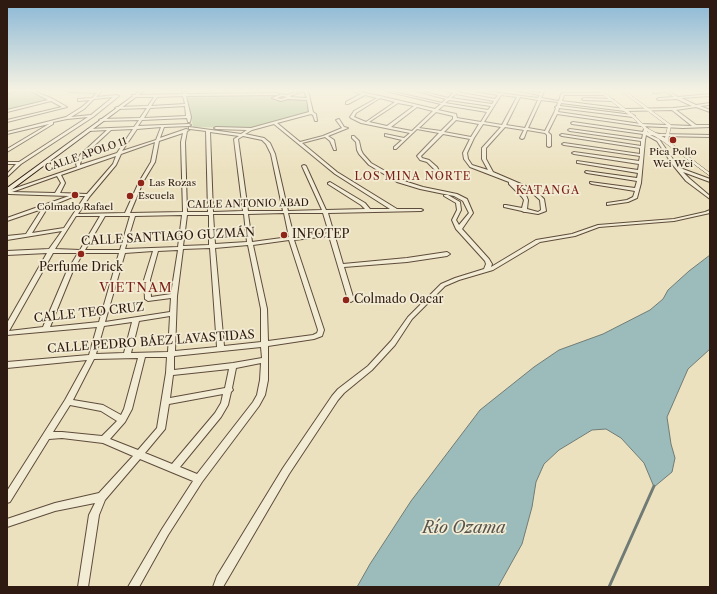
<!DOCTYPE html>
<html>
<head>
<meta charset="utf-8">
<style>
  body { margin:0 }
  #map { position:relative; width:717px; height:594px; overflow:hidden; background:#ece1be; font-family:"Libre Caslon Text",serif }
  canvas { display:block }
  .frame { position:absolute; inset:0; border:8px solid #2f1a11; pointer-events:none }
</style>
</head>
<body>
<div id="map">
<canvas width="717" height="594"></canvas>
<div class="frame"></div>
</div>
<script>
const g = document.querySelector('canvas').getContext('2d');
g.lineJoin = 'round';
function paint(path, color) {
  g.fillStyle = color;
  g.fill(path, 'evenodd');
}
function poly(rows) {
  const path = new Path2D();
  for (const r of rows) {
    path.moveTo(r[0], r[1]);
    for (let i = 2; i < r.length; i += 2) path.lineTo(r[i], r[i + 1]);
  }
  return path;
}
function trace(path, color, width, dash) {
  g.strokeStyle = color;
  g.lineWidth = width;
  g.lineCap = dash ? 'butt' : 'round';
  g.setLineDash(dash || []);
  g.stroke(path);
}
function label(font, color, halo, rows, align = 'center') {
  g.font = font + ' "Libre Caslon Text",serif';
  g.lineWidth = 3.5;
  g.setLineDash([]);
  g.textBaseline = 'middle';
  g.strokeStyle = halo;
  g.fillStyle = color;
  for (const [text, x, y, turn = 0] of rows) {
    g.save();
    g.translate(x, y);
    g.rotate((+turn || 0) * Math.PI / 180);
    g.textAlign = isNaN(turn) ? turn : align;
    if (halo) g.strokeText(text, 0, 0);
    g.fillText(text, 0, 0);
    g.restore();
  }
}
paint(poly([
  [13,91,29,91,50,101,7,111,7,92],
  [269,94,276,95,272,98,275,100,305,100,309,113,250,128,193,127,187,96]
]), '#b2c496');
const water = poly([
  [710,255,710,349,688,369,667,417,671,444,675,458,672,472,654,487,644,463,621,438,606,429,592,430,559,450,544,464,536,482,532,507,522,544,498,587,357,587,370,564,411,501,480,410,534,367,559,350,603,334,650,310,663,299,668,290,689,271,710,255]
]);
paint(water, '#9bbcba');
trace(water, '#707b76', 1);
trace(poly([
  [609,587,654,486]
]), '#707b76', 3);
const minor = poly([
  [7,91,15,91,7,93,7,91],
  [31,91,34,91,53,99,67,107,7,122,7,120,62,107,51,101,7,112,7,110,48,100,31,91],
  [68,91,102,91,96,97,117,95,119,96,93,117,21,164,7,177,7,174,16,164,7,164,7,162,19,162,88,117,67,119,53,122,53,124,7,152,7,149,49,124,7,134,7,132,66,117,82,107,90,100,79,101,78,101,78,99,92,98,97,93,69,92,68,91],
  [113,97,91,115,71,117,84,109,94,99,113,97],
  [183,91,185,91,186,94,277,93,279,94,277,95,186,96,191,117,190,122,188,122,187,118,142,120,138,126,189,124,191,125,189,126,164,127,160,138,186,129,189,130,187,131,185,142,187,212,208,212,206,131,190,129,189,129,189,127,241,134,247,130,216,129,214,128,216,127,251,128,309,112,307,100,288,99,281,101,272,98,282,94,287,95,300,91,308,91,313,112,316,114,317,121,315,121,313,115,311,114,277,123,300,142,323,136,342,128,336,120,339,119,344,127,348,128,328,136,334,140,336,150,334,150,330,141,325,137,302,143,337,172,397,209,421,209,423,210,421,211,328,213,343,264,407,258,447,252,450,254,447,256,407,262,344,267,354,300,351,302,348,300,329,236,294,240,324,330,322,336,314,339,268,346,268,380,265,395,259,406,202,482,168,535,139,587,128,587,162,529,193,481,140,459,105,500,99,515,88,587,78,587,89,515,95,503,55,511,7,527,7,519,55,503,99,493,133,456,103,443,62,438,49,439,10,502,7,503,7,491,65,400,87,360,7,368,7,362,89,355,97,327,7,335,7,323,47,253,7,255,7,251,49,249,62,231,7,240,7,236,26,234,42,209,7,221,7,218,69,196,9,194,7,193,7,191,77,167,76,164,80,155,107,130,89,131,87,130,88,129,134,127,139,120,101,121,99,120,101,119,140,118,147,108,117,109,115,108,117,107,148,106,154,97,133,97,132,95,183,94,183,91],
  [304,91,307,98,291,97,290,96,304,91],
  [183,96,185,104,151,106,157,97,183,96],
  [282,96,287,97,281,99,277,98,282,96],
  [185,106,186,116,144,118,150,108,185,106],
  [274,124,335,174,390,209,370,209,365,203,330,182,328,183,328,184,361,205,365,209,326,210,306,166,304,165,302,166,322,210,288,211,275,154,270,143,264,138,245,134,252,130,274,124],
  [161,127,156,140,122,151,137,129,161,127],
  [133,129,117,153,80,165,80,164,83,156,111,130,133,129],
  [210,132,239,136,234,139,243,211,213,212,210,132],
  [183,133,181,142,183,212,130,213,143,182,155,162,159,141,183,133],
  [243,136,262,140,266,144,271,154,283,211,248,211,238,139,243,136],
  [155,142,151,162,139,182,125,213,78,214,90,196,116,165,121,154,155,142],
  [116,156,113,164,87,194,60,193,65,183,61,175,116,156],
  [57,176,61,183,55,193,12,192,57,176],
  [75,196,85,196,64,228,32,233,48,207,75,196],
  [284,213,289,237,252,242,248,214,284,213],
  [288,213,323,213,329,233,294,237,288,213],
  [213,214,244,214,247,242,215,244,213,214],
  [182,215,178,247,125,249,135,216,182,215],
  [187,215,209,215,209,245,183,246,187,215],
  [76,216,100,216,80,250,55,249,76,216],
  [105,216,130,216,120,250,85,250,105,216],
  [289,240,318,330,317,333,313,335,268,341,267,309,253,245,289,240],
  [248,245,261,309,261,342,224,346,215,248,248,245],
  [210,248,217,347,175,351,177,296,183,249,210,248],
  [178,250,171,294,151,297,150,280,158,251,178,250],
  [153,251,144,280,145,299,148,301,171,298,170,312,105,322,125,253,153,251],
  [53,253,78,253,66,273,43,327,9,331,53,253],
  [83,253,119,253,99,322,50,327,72,273,83,253],
  [170,316,168,352,131,353,139,321,170,316],
  [132,322,124,353,96,354,104,326,132,322],
  [261,347,262,358,233,363,174,370,174,356,261,347],
  [145,357,167,357,166,373,157,428,138,450,110,439,125,422,132,409,145,357],
  [138,358,124,409,121,415,103,405,73,400,94,359,138,358],
  [261,363,260,380,257,395,253,402,197,474,180,467,221,417,228,405,231,392,233,390,232,388,236,368,261,363],
  [229,369,225,388,170,398,173,375,229,369],
  [223,394,221,403,215,413,172,464,145,453,165,429,169,404,223,394],
  [70,405,101,411,117,421,102,436,62,432,53,432,70,405],
  [351,91,355,91,380,96,435,109,441,104,385,91,390,91,442,103,446,99,416,91,421,91,448,98,453,93,445,91,458,91,457,92,495,99,498,95,475,91,483,91,538,98,540,95,517,91,525,91,541,93,542,91,544,91,541,98,559,101,561,94,563,93,604,93,605,95,564,95,562,101,625,109,673,108,692,106,677,99,658,100,657,99,659,98,674,97,666,92,653,93,654,91,668,91,678,97,710,94,710,96,681,98,696,105,710,103,710,105,700,106,710,110,710,112,696,107,676,110,696,125,710,125,710,127,683,128,641,126,557,114,548,132,551,135,551,146,549,147,547,146,547,135,545,133,527,130,524,138,522,139,520,138,524,130,505,127,486,148,486,159,493,172,535,190,544,199,546,211,538,214,526,212,524,212,522,211,504,207,504,205,506,205,522,208,524,200,522,197,509,184,509,182,470,167,464,159,463,153,470,139,443,134,421,156,422,158,429,160,437,167,442,176,439,177,434,169,427,162,420,160,417,156,439,133,417,129,396,149,394,149,394,147,402,140,385,136,385,134,404,138,410,133,361,123,351,118,350,117,354,111,377,98,365,95,348,104,346,104,346,102,361,94,351,91],
  [456,94,494,101,492,104,451,98,456,94],
  [501,95,517,97,502,125,484,122,501,95],
  [520,97,538,100,525,128,506,125,520,97],
  [380,98,395,102,366,122,354,117,356,113,380,98],
  [449,100,491,106,488,110,445,103,449,100],
  [541,100,558,102,557,106,555,107,556,108,554,113,545,131,528,128,541,100],
  [398,103,414,106,387,126,369,122,398,103],
  [561,103,625,111,672,110,692,126,641,124,558,112,559,108,633,117,635,116,633,115,560,106,561,103],
  [444,105,487,112,481,122,457,118,456,114,438,110,444,105],
  [417,107,433,111,412,131,391,127,417,107],
  [436,112,453,116,453,119,441,131,419,128,436,112],
  [456,120,479,124,471,137,444,132,456,120],
  [483,124,501,127,482,148,482,159,488,170,472,165,468,159,467,153,474,138,483,124],
  [516,185,531,192,540,200,541,210,538,212,527,209,528,200,526,195,516,185],
  [584,98,612,99,614,100,612,101,583,100,582,99,584,98],
  [573,122,643,132,644,129,646,128,648,129,647,132,660,134,710,135,710,137,660,136,650,135,659,139,675,162,680,168,710,179,710,182,683,172,690,179,710,196,710,199,686,181,672,164,657,141,646,135,645,140,641,183,637,198,628,202,607,205,607,203,627,200,633,197,635,191,592,184,590,183,590,182,635,188,637,181,587,173,585,172,586,171,637,178,638,173,578,163,577,163,577,161,638,170,639,164,574,154,572,153,574,152,639,161,640,156,564,145,562,144,564,143,640,154,640,148,562,136,560,135,562,134,641,146,641,141,570,131,568,130,570,129,642,139,643,134,572,124,571,123,573,122],
  [352,136,354,136,359,141,361,150,363,154,371,163,401,180,423,187,457,194,467,199,473,213,462,229,489,259,492,264,491,267,536,240,572,234,598,225,674,219,705,212,710,210,710,213,674,221,599,227,575,236,540,242,493,270,459,280,445,286,412,319,395,345,372,370,344,393,338,400,289,474,223,587,213,587,217,576,283,468,332,396,338,389,368,366,391,341,408,317,441,284,455,278,484,269,486,264,485,261,456,229,452,220,457,210,456,203,444,196,444,195,448,195,460,202,461,210,456,220,459,225,469,213,463,201,454,196,420,189,397,182,369,165,359,154,357,150,356,142,352,138,352,136]
]);
const tertiary = poly([
  [598,91,602,91,635,116,647,128,665,138,668,126,621,91,625,91,671,125,668,141,710,173,710,176,664,142,645,130,633,118,598,91]
]);
const secondary = poly([
  [140,91,144,91,7,193,7,188,140,91]
]);
trace(minor, '#5e4c3c', 2);
trace(tertiary, '#5e4c3c', 1);
trace(secondary, '#2f1a11', 2);
paint(minor, '#f3ecd5');
paint(tertiary, '#f3ecd5');
paint(secondary, '#f3ecd5');
const sky = g.createLinearGradient(0, 0, 0, 174);
sky.addColorStop(0, '#89b7d6');
sky.addColorStop(0.52, '#f6f2e2');
sky.addColorStop(1, '#f6f2e200');
g.fillStyle = sky;
g.fillRect(0, 0, 717, 174);
for (const [x, y, r, color] of [
  [673,140,4,"#8f2418"],
  [141,183,4,"#8f2418"],
  [75,195,4,"#8f2418"],
  [130,196,4,"#8f2418"],
  [284,235,4,"#8f2418"],
  [81,254,4,"#8f2418"],
  [346,300,4,"#8f2418"]
]) {
  const dot = new Path2D();
  dot.arc(x, y, r, 0, 2 * Math.PI);
  g.fillStyle = color;
  g.fill(dot);
  trace(dot, '#f3ecd5', 1.5);
}
label('10px', '#2f1a11', '#f3ecd5', [
  ["Pica Pollo",673,152],
  ["Wei Wei",673,164],
  ["Las Rozas",149,183,"left"],
  ["Escuela",138,196,"left"],
  ["Colmado Rafael",75,207]
]);
label('10px', '#2f1a11', '#f3ecd5', [
  ["CALLE APOLO 11",86,155,-19],
  ["CALLE ANTONIO ABAD",248,204,-1]
]);
g.letterSpacing = '1px';
label('11px', '#7a1f14', '#f3ecd5', [
  ["LOS MINA NORTE",413,177],
  ["KATANGA",548,191]
]);
g.letterSpacing = '0px';
label('12px', '#2f1a11', '#f3ecd5', [
  ["INFOTEP",292,235],
  ["Perfume Drick",81,268,"center"],
  ["Colmado Oacar",354,300]
], 'left');
label('12px', '#2f1a11', '#f3ecd5', [
  ["CALLE SANTIAGO GUZMÁN",168,237,-3],
  ["CALLE TEO CRUZ",89,313,-6],
  ["CALLE PEDRO BÁEZ LAVASTIDAS",151,342,-4]
]);
g.letterSpacing = '1px';
label('13px', '#7a1f14', '#f3ecd5', [
  ["VIETNAM",136,288]
]);
g.letterSpacing = '0px';
label('italic 16px', '#55534c', '#f3ecd5', [
  ["Río Ozama",464,528]
]);
</script>
</body>
</html>
